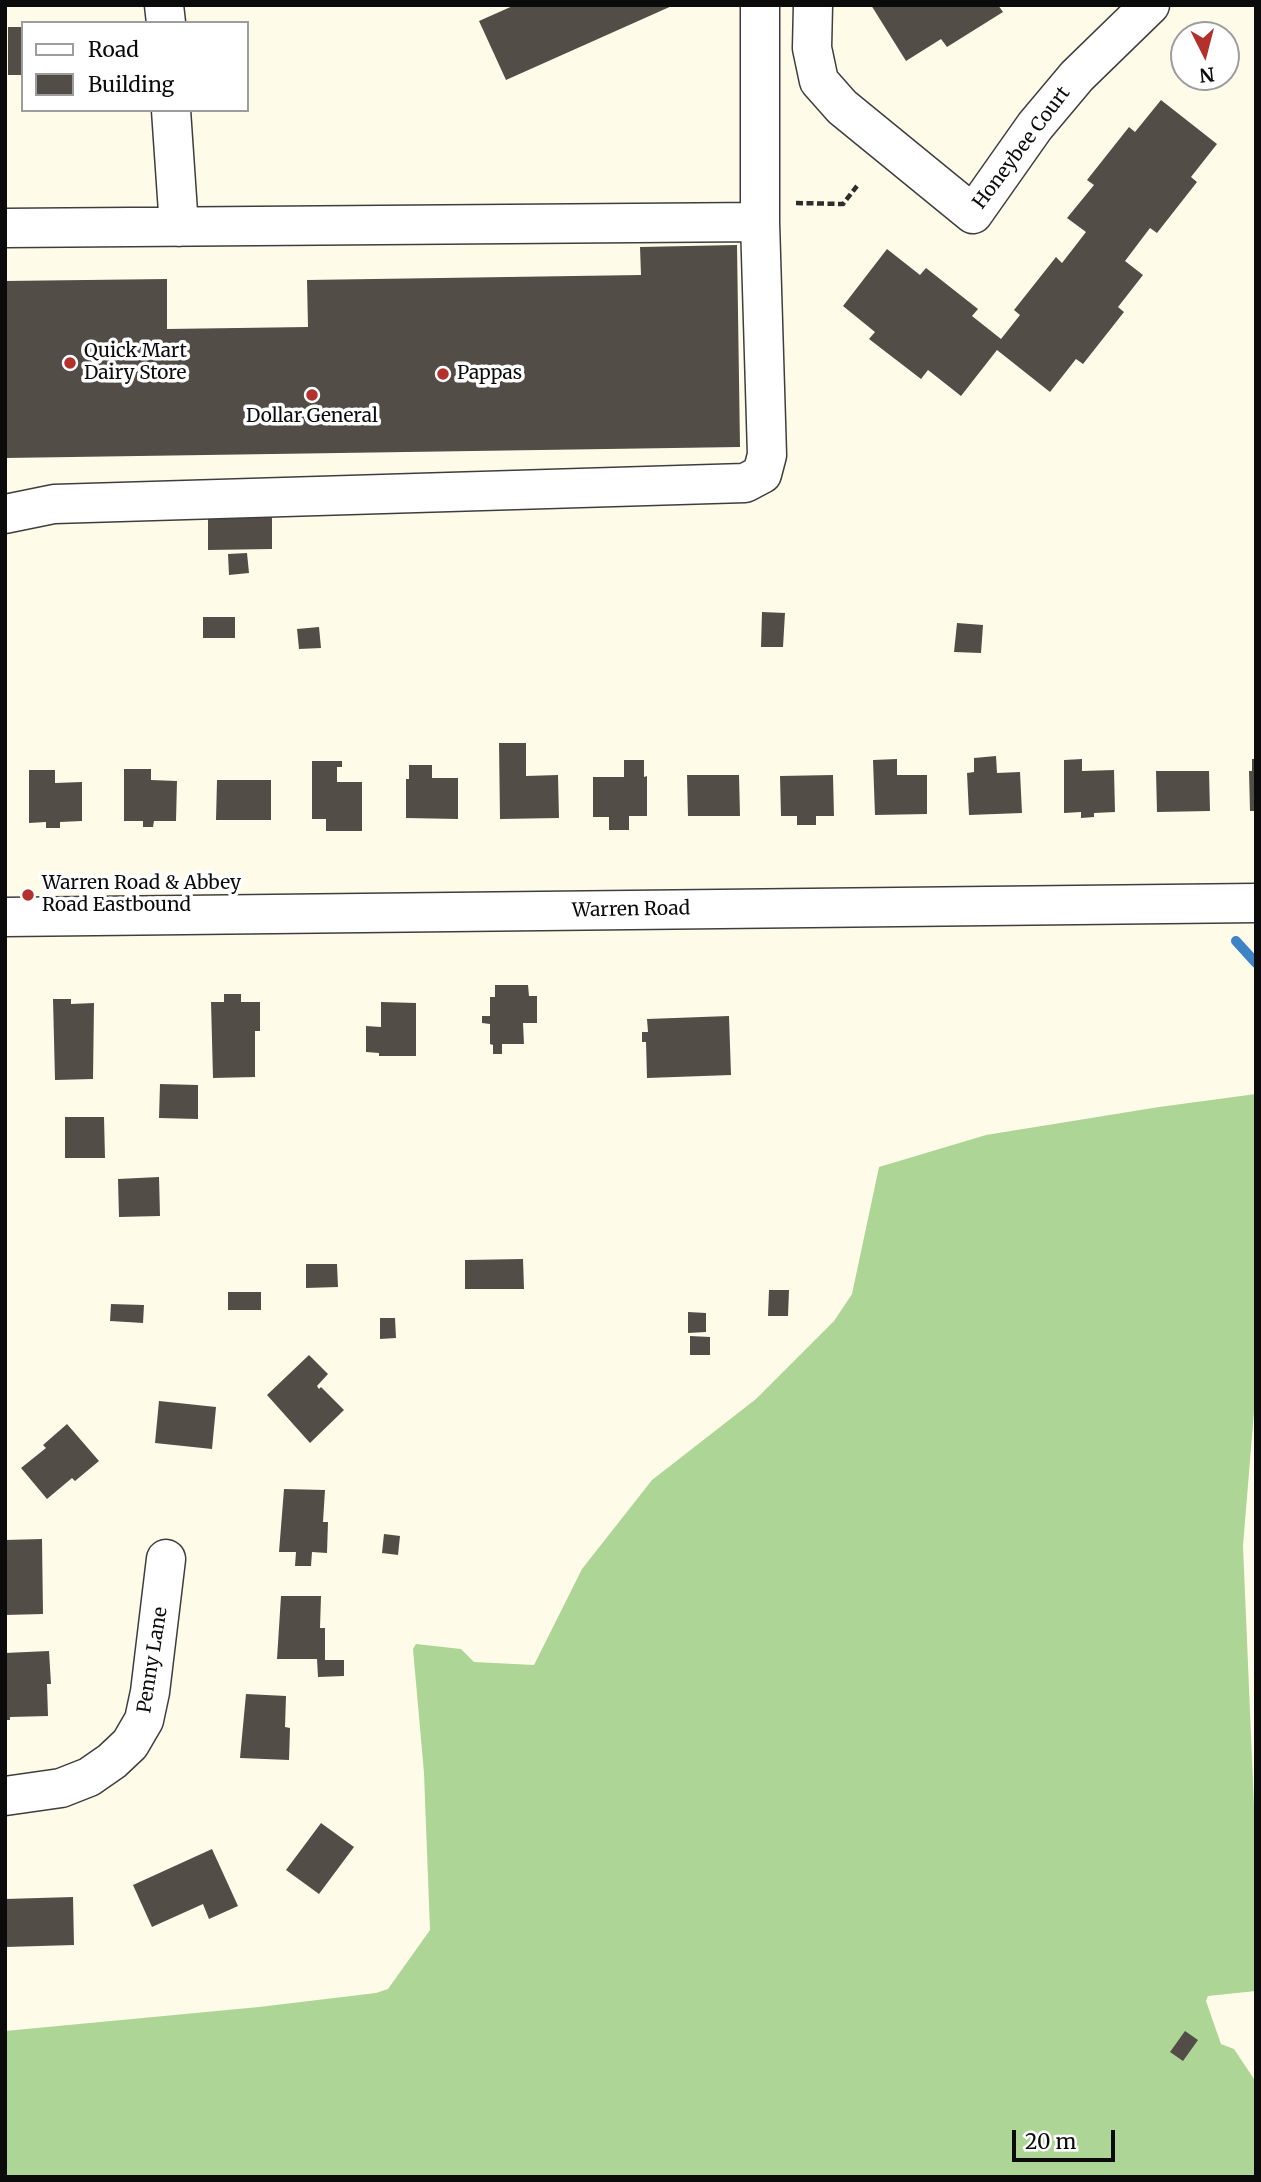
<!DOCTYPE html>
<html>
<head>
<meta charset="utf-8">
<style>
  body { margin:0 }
  #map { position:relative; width:1261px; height:2182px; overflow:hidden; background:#fefce9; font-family:Merriweather,serif }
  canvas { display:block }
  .frame { position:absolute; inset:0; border:7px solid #0b0b0b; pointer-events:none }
  .legend { position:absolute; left:21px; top:21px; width:228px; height:91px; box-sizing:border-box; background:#fff; border:2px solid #9d9d9d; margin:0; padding:9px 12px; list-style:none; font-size:21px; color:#0b0b0b }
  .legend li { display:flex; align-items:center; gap:14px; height:35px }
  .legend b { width:35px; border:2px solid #9d9d9d }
  .north { position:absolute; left:1170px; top:21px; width:70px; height:70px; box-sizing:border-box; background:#fff; border:2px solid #9d9d9d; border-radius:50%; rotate:174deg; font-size:19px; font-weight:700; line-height:28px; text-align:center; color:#0b0b0b }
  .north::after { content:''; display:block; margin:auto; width:24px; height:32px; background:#b2312c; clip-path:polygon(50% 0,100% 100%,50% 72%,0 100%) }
  .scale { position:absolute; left:1012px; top:2130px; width:103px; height:32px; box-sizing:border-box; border:4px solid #0b0b0b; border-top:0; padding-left:9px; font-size:21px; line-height:24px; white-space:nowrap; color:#0b0b0b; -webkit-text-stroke:5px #fff; paint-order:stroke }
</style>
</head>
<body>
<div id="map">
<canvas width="1261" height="2182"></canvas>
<div class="frame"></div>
<ul class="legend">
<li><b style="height:9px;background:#fff"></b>Road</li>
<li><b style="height:19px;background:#534d48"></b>Building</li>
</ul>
<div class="north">N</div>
<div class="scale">20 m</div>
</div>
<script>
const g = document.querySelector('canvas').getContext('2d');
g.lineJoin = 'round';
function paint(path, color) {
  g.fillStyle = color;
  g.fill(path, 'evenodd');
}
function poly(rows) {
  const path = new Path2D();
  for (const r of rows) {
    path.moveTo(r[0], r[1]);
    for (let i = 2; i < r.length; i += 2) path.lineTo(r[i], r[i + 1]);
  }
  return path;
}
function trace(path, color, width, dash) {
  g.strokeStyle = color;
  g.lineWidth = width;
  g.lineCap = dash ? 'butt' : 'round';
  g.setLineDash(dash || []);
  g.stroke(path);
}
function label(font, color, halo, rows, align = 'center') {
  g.font = font + ' Merriweather,serif';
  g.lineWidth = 7;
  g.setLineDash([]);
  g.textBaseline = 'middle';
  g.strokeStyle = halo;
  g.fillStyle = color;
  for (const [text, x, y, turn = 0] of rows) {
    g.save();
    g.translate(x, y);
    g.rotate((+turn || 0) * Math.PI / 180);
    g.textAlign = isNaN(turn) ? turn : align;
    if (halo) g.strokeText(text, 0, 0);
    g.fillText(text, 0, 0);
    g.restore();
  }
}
paint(poly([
  [1256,1094,1256,1387,1243,1546,1256,1853,1256,1991,1208,1996,1206,2001,1221,2044,1234,2049,1256,2082,1256,2177,5,2177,5,2031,259,2007,376,1993,388,1989,430,1930,424,1773,413,1649,416,1644,461,1649,474,1662,534,1665,582,1569,652,1480,756,1399,834,1321,852,1294,879,1167,986,1135,1159,1107]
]), '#add596');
trace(poly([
  [1236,941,1256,963]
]), '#3d83c5', 10);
paint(poly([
  [515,5,674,5,506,80,479,21],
  [871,5,998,5,1003,12,947,47,941,39,906,61],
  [8,27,23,27,23,75,8,75],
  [1161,100,1217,144,1191,177,1197,182,1157,233,1150,228,1125,261,1143,275,1118,307,1124,312,1083,364,1076,359,1050,392,997,350,961,396,928,370,921,379,869,339,875,332,843,306,887,249,920,275,926,268,978,309,972,316,1001,339,1020,315,1014,310,1056,257,1062,263,1086,232,1067,218,1094,185,1087,180,1129,127,1135,132],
  [737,245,740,447,5,458,5,281,167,279,167,329,308,327,307,280,641,275,640,247],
  [272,515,272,549,208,550,208,516],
  [247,553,249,573,229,575,228,554],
  [762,612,785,613,783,647,761,647],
  [203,617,235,617,235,638,203,638],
  [957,623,983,625,981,653,954,652],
  [319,627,321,648,299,649,297,629],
  [499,743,526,743,526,776,558,775,559,818,500,819],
  [996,756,997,773,1020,772,1022,813,969,815,967,773,974,772,974,758],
  [897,759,897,775,927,775,927,814,875,815,873,760],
  [1082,759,1082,771,1114,770,1115,812,1094,813,1094,817,1081,818,1081,812,1064,813,1064,760],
  [1252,759,1256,759,1256,811,1250,811,1249,771,1252,771],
  [624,760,644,760,644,777,647,776,647,816,629,816,629,830,609,830,609,817,593,817,593,777,624,777],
  [312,761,342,761,342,767,337,767,337,782,362,782,362,831,326,831,326,819,312,819],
  [409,765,432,765,432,778,458,778,458,819,406,818,406,779,409,779],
  [124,769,151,769,151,780,177,781,176,821,154,821,153,827,143,827,143,821,124,821],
  [29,770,55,770,55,783,82,782,82,821,60,822,60,828,46,828,46,822,29,823],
  [1156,771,1209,771,1210,811,1157,812],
  [687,775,739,775,740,816,688,816],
  [833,775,834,816,816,816,816,825,797,825,797,816,781,816,780,776],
  [217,780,271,780,271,820,216,820],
  [495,985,528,985,529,996,537,996,537,1023,523,1023,524,1044,502,1044,502,1054,493,1054,493,1045,490,1044,490,1024,482,1023,482,1016,490,1016,490,997,495,997],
  [224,994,241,994,241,1002,260,1002,260,1031,255,1031,255,1077,213,1078,211,1002,224,1002],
  [53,999,71,999,71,1004,94,1003,93,1079,55,1080],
  [381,1002,416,1003,416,1056,379,1056,379,1053,366,1052,366,1026,381,1027],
  [729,1016,731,1075,647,1078,646,1042,642,1042,642,1032,648,1032,647,1019],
  [160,1084,198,1085,198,1119,159,1118],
  [65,1117,104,1117,105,1158,65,1158],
  [159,1177,160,1216,119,1217,118,1179],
  [523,1259,524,1289,465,1289,465,1260],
  [306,1264,337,1264,338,1287,306,1288],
  [769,1290,789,1290,788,1316,768,1316],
  [228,1292,261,1292,261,1310,228,1310],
  [111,1304,144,1305,143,1323,110,1321],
  [688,1312,706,1313,706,1332,688,1333],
  [380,1318,395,1318,396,1338,380,1339],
  [690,1336,710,1337,710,1355,690,1355],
  [309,1355,328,1374,317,1386,319,1389,321,1387,344,1410,310,1443,267,1395],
  [159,1401,216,1407,212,1449,155,1443],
  [67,1424,99,1461,75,1481,72,1478,47,1499,21,1468,46,1448,43,1445],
  [284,1489,325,1490,323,1522,328,1522,327,1553,312,1552,311,1566,295,1566,296,1552,279,1552],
  [384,1534,400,1536,398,1555,382,1553],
  [42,1539,43,1614,5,1615,5,1540],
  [281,1596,321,1596,320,1628,325,1628,325,1660,344,1660,344,1676,318,1677,317,1659,277,1659],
  [49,1651,51,1684,47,1684,48,1716,10,1717,10,1720,5,1720,5,1653],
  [246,1694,286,1696,285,1727,290,1728,289,1760,240,1758],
  [321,1823,354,1847,319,1894,286,1870],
  [212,1849,238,1906,209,1919,203,1904,152,1927,133,1885],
  [73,1897,74,1945,6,1947,5,1899],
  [1185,2031,1198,2040,1183,2061,1170,2052]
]), '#534d48');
const minor = poly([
  [164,5,166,23],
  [813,5,812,48,819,81,842,107,973,214,1035,126,1077,76,1150,5],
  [171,110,179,227],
  [5,228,760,222],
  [5,514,54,504,745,483,762,474,767,455,760,222,760,5],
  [5,917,1256,903],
  [5,1796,61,1788,89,1777,112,1761,130,1744,144,1720,150,1692,166,1559]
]);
trace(minor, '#3e3e3e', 41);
trace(poly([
  [796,203,843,204,857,186]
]), '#2d2d2d', 4.5, [7, 3.5]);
trace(minor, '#fff', 38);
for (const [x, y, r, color] of [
  [70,363,7,"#b2312c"],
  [443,374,7,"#b2312c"],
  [312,395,7,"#b2312c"],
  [28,895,7,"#b2312c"]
]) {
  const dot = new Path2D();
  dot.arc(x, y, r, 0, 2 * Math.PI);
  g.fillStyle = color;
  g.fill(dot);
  trace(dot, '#fff', 2.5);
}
label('19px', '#0b0b0b', '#fff', [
  ["Honeybee Court",1022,148,-53],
  ["Warren Road",631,910,-1],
  ["Penny Lane",153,1660,-81]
]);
label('19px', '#0b0b0b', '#fff', [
  ["Quick Mart",84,352],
  ["Dairy Store",84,374],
  ["Pappas",457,374],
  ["Dollar General",312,417,"center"],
  ["Warren Road & Abbey",42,884],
  ["Road Eastbound",42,906]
], 'left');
</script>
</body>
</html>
